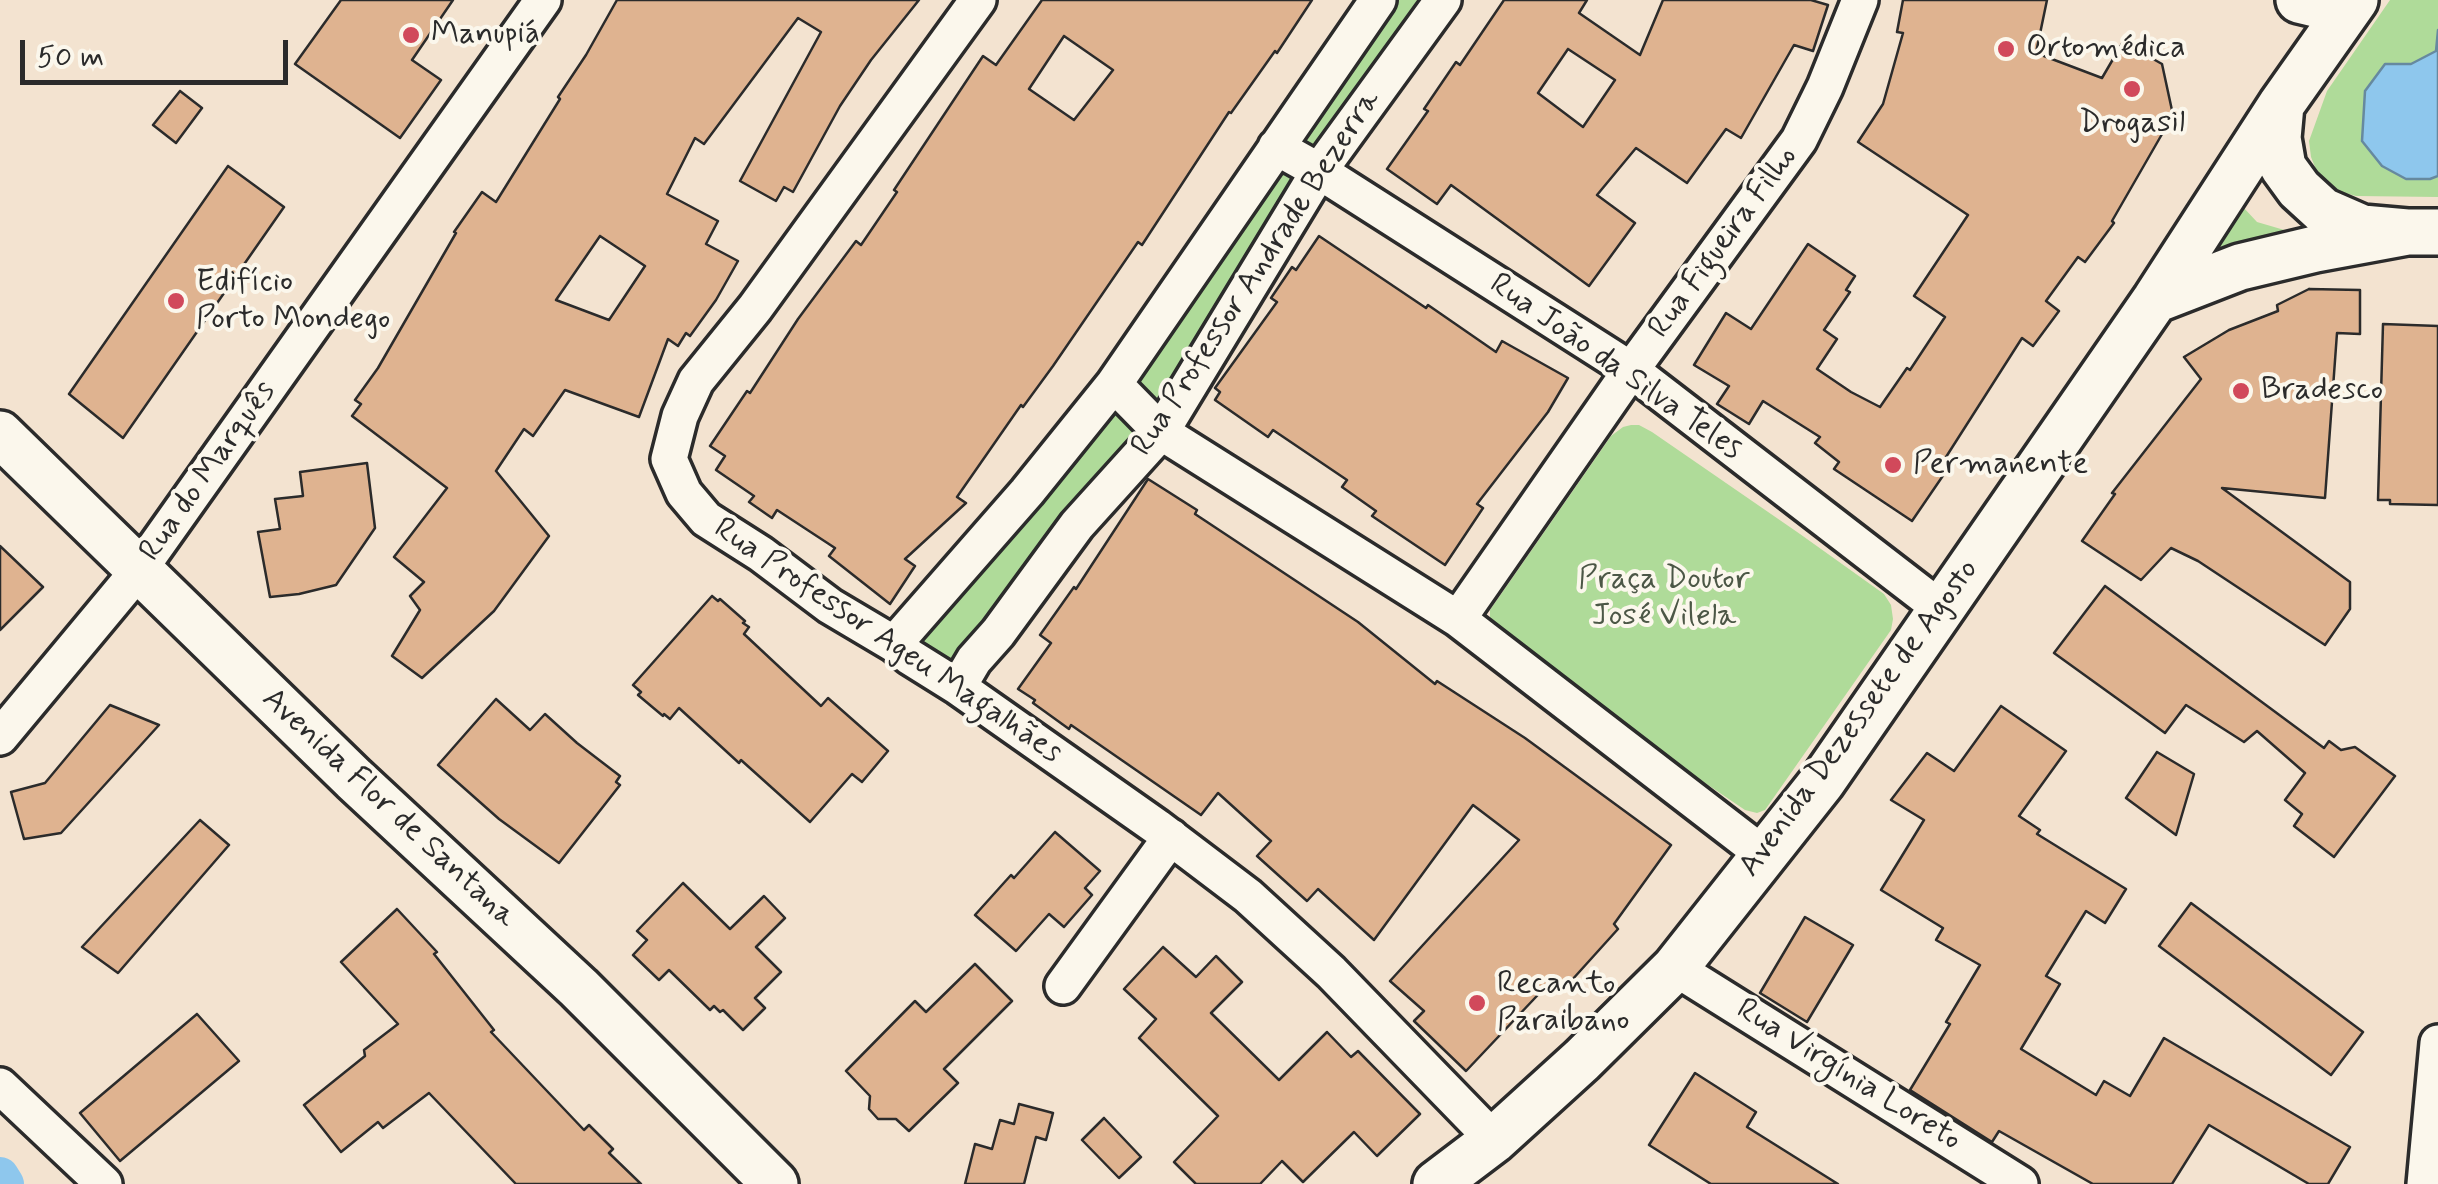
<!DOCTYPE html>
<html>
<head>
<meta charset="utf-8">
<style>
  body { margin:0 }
  #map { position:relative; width:2438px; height:1184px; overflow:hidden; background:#f3e3d0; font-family:Mynerve,sans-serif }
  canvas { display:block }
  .scale { position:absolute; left:20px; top:40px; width:268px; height:45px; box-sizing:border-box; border:5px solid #2b2b2b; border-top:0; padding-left:12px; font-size:30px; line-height:35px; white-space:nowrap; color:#2b2b2b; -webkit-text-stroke:8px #fbf7ec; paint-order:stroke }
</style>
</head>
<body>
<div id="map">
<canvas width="2438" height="1184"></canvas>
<div class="scale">50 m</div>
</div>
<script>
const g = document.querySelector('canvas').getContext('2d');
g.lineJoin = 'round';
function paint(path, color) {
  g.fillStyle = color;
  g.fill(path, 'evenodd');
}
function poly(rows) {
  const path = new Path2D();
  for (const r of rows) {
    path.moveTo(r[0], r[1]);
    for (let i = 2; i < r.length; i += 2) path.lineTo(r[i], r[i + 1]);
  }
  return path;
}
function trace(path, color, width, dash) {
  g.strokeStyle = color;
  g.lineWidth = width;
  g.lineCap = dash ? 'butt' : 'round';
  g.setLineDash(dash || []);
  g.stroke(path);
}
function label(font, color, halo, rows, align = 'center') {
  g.font = font + ' Mynerve,sans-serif';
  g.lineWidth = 8;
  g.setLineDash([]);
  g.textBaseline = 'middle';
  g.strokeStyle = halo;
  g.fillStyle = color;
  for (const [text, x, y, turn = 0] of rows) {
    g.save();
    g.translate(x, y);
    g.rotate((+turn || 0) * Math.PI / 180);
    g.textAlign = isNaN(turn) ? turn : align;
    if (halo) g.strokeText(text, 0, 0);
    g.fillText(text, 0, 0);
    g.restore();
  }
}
paint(poly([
  [1378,0,1443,0,1161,432,958,676,907,663],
  [2390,0,2438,0,2438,197,2356,196,2341,192,2327,183,2317,172,2311,157,2309,141,2327,91],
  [2241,183,2243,207,2257,222,2315,239,2180,278],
  [1631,425,1639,425,1652,432,1800,534,1884,594,1891,605,1893,619,1891,630,1765,810,1757,813,1745,810,1547,676,1490,623,1490,610,1611,436,1623,427]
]), '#afdb99');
const water = poly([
  [2438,30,2438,176,2430,179,2406,179,2382,166,2362,141,2365,91,2385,64,2411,64,2436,51,2438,30]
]);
paint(water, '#8ec7ed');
trace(water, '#66899f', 2.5);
trace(poly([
  [0,1176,5,1184]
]), '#8ec7ed', 38);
const building = poly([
  [341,0,453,0,412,60,441,80,400,138,295,64,341,0],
  [617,0,919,0,871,60,840,106,793,192,784,187,776,201,740,181,821,32,798,18,704,144,695,138,667,194,718,221,706,244,738,261,716,300,690,336,686,333,678,346,668,339,639,417,565,390,533,436,524,429,496,471,549,536,494,611,422,678,392,656,420,610,410,596,424,582,394,557,447,488,352,416,361,404,355,400,378,368,456,233,454,232,482,192,496,202,560,99,558,97,586,55,617,0],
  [600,236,645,266,609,320,556,300,600,236],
  [1042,0,1312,0,1277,53,1275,51,1231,113,1229,112,1142,245,1138,242,1053,366,1023,407,1021,405,957,497,966,503,905,559,915,566,890,604,829,556,835,548,777,510,772,518,749,502,754,496,716,470,725,456,710,446,747,391,750,393,798,319,856,241,861,245,897,192,894,190,983,56,996,65,1042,0],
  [1064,36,1113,70,1074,120,1029,89,1064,36],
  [1504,0,1587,0,1579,13,1640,55,1663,0,1811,0,1828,5,1813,51,1794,45,1741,138,1726,129,1687,183,1636,148,1597,195,1635,223,1589,286,1451,185,1437,204,1387,169,1428,111,1424,109,1456,62,1460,65,1504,0],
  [1568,49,1615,80,1583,127,1538,93,1568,49],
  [1903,0,2047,0,2036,53,2102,78,2123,42,2162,64,2173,115,2112,221,2114,223,2085,262,2078,257,2046,301,2059,311,2033,346,2022,338,1946,457,1953,461,1912,521,1834,469,1839,462,1815,443,1820,437,1763,401,1749,424,1717,404,1729,386,1694,365,1726,313,1751,329,1808,244,1855,276,1846,290,1850,292,1824,330,1837,339,1817,369,1851,392,1880,407,1907,368,1910,370,1945,317,1914,296,1968,215,1858,142,1883,104,1903,33,1897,32,1903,0],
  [180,91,202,108,176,143,153,125,180,91],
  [228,166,284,207,123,438,69,394,228,166],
  [1319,236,1426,308,1428,305,1496,352,1502,341,1568,378,1548,412,1477,504,1483,508,1445,565,1372,516,1376,511,1342,487,1347,480,1273,430,1268,437,1215,400,1220,392,1215,388,1277,302,1271,298,1292,267,1296,270,1319,236],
  [2309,289,2360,290,2360,334,2337,333,2325,498,2222,488,2350,582,2350,609,2325,645,2198,561,2171,548,2141,580,2082,541,2115,494,2112,493,2201,379,2184,357,2229,330,2278,311,2277,305,2309,289],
  [2383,324,2438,326,2438,505,2390,504,2390,500,2378,500,2383,324],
  [367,463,375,528,336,585,299,594,270,597,258,532,280,529,275,499,303,496,300,472,367,463],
  [1148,479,1197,510,1195,514,1358,622,1435,684,1437,681,1525,738,1671,845,1614,924,1618,929,1562,991,1551,981,1466,1071,1414,1021,1424,1011,1390,981,1519,840,1473,805,1374,940,1318,889,1307,901,1257,856,1271,841,1218,793,1201,815,1071,725,1069,729,1033,703,1035,700,1018,689,1051,643,1040,635,1074,587,1076,589,1148,479],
  [0,546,43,587,0,630,0,546],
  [2105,586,2324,748,2329,741,2341,750,2355,747,2395,776,2334,857,2294,826,2302,814,2285,800,2305,773,2257,731,2244,742,2186,705,2165,733,2054,653,2105,586],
  [712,596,718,601,720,599,745,621,743,623,749,627,744,634,821,706,828,698,888,751,862,782,852,774,810,822,741,760,739,763,679,708,670,719,664,714,663,716,638,695,641,692,633,685,712,596],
  [496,699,530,730,545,714,577,743,620,776,616,782,620,785,559,863,499,819,438,765,496,699],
  [110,705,159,725,61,833,24,839,11,792,45,783,110,705],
  [2001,706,2066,751,2019,816,2040,830,2037,834,2126,889,2105,923,2086,911,2046,976,2060,984,2021,1049,2096,1095,2104,1081,2130,1096,2164,1038,2350,1147,2328,1184,2309,1184,2209,1125,2172,1184,2093,1184,1999,1131,1992,1142,1910,1090,1950,1024,1946,1022,1980,965,1936,940,1943,928,1881,890,1924,820,1891,800,1927,753,1954,771,2001,706],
  [2157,752,2194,774,2176,835,2126,798,2157,752],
  [200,820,229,845,118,973,82,947,200,820],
  [1055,832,1100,871,1085,888,1092,895,1064,927,1049,914,1016,951,975,915,1011,875,1014,878,1055,832],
  [683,883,730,929,764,896,785,918,756,947,781,972,755,998,765,1008,743,1030,723,1010,720,1012,714,1006,710,1010,669,970,659,980,633,955,647,940,637,931,683,883],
  [2191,903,2363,1032,2331,1075,2159,946,2191,903],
  [397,909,437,952,434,954,494,1030,491,1032,584,1130,589,1125,613,1149,609,1153,641,1184,516,1184,429,1093,383,1128,378,1122,341,1152,304,1105,365,1056,364,1050,398,1024,341,962,397,909],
  [1805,917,1853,945,1807,1022,1760,993,1805,917],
  [1163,947,1196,977,1216,956,1242,982,1211,1013,1279,1080,1327,1032,1351,1057,1358,1051,1420,1114,1377,1156,1354,1132,1303,1182,1282,1161,1260,1184,1196,1184,1174,1162,1218,1116,1139,1038,1156,1019,1124,989,1163,947],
  [975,964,1012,1001,944,1069,958,1083,909,1131,896,1119,878,1119,869,1109,870,1096,846,1071,915,1001,926,1012,975,964],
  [197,1014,239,1061,120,1161,80,1113,197,1014],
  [1695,1073,1756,1112,1747,1127,1838,1184,1711,1184,1649,1145,1695,1073],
  [1019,1104,1053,1113,1046,1140,1036,1137,1024,1184,965,1184,975,1144,992,1149,1000,1120,1014,1124,1019,1104],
  [1104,1118,1141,1157,1119,1178,1082,1140,1104,1118]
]);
paint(building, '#dfb390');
trace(building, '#2b2b2b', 2.5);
const minor = poly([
  [978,0,755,308,696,381,680,416,669,459,684,493,706,519,761,554,830,606,894,644,910,657,958,687,1157,827,1248,896,1331,972,1494,1140],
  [1276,147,1319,171,1631,370,1940,608],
  [1114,384,1161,432,1458,619,1763,854],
  [1458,619,1631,370,1799,140,1825,87,1860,0],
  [894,644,1027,492,1114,384,1378,0],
  [958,687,974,660,998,633,1077,525,1161,432,1319,171,1443,0],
  [0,737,139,570,543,0],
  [1675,968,2020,1184],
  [1063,986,1171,837],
  [0,1086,104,1184],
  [2425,1184,2438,1043]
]);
const major = poly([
  [2299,0,2345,11],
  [2281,105,2278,138,2283,167,2299,189,2323,211,2362,228,2407,232,2438,232],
  [2155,300,2240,267,2315,249,2407,232],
  [0,434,354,779,579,988,775,1184],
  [1436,1184,1494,1140,1582,1060,1675,968,1822,782,2155,300,2281,105,2355,0]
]);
trace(minor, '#2b2b2b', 42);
trace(major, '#2b2b2b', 52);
trace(minor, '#fbf7ec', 35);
trace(major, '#fbf7ec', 45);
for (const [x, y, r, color] of [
  [411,35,10,"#d1495b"],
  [2006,49,10,"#d1495b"],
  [2132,89,10,"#d1495b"],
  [176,301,10,"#d1495b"],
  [2241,391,10,"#d1495b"],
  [1893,465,10,"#d1495b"],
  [1477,1003,10,"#d1495b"]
]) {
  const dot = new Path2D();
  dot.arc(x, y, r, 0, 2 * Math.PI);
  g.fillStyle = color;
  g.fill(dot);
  trace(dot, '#fbf7ec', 4);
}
label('32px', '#2b2b2b', '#fbf7ec', [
  ["Manupiá",431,35],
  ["Ortomédica",2026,49],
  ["Drogasil",2132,124,"center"],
  ["Edifício",196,283],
  ["Porto Mondego",196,320],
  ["Bradesco",2261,391],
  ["Permanente",1913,465],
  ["Recanto",1497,985],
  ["Paraibano",1497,1022]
], 'left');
label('32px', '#2b2b2b', '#fbf7ec', [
  ["Rua Figueira Filho",1724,243,-54],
  ["Rua Professor Andrade Bezerra",1257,274,-57],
  ["Rua João da Silva Teles",1615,368,35],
  ["Rua do Marquês",209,472,-55],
  ["Rua Professor Ageu Magalhães",887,642,34],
  ["Avenida Dezessete de Agosto",1860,719,-54],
  ["Avenida Flor de Santana",388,809,43],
  ["Rua Virgínia Loreto",1848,1076,32]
]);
label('32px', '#4c5746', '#fbf7ec', [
  ["Praça Doutor",1664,580],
  ["José Vilela",1664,617]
]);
</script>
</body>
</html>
